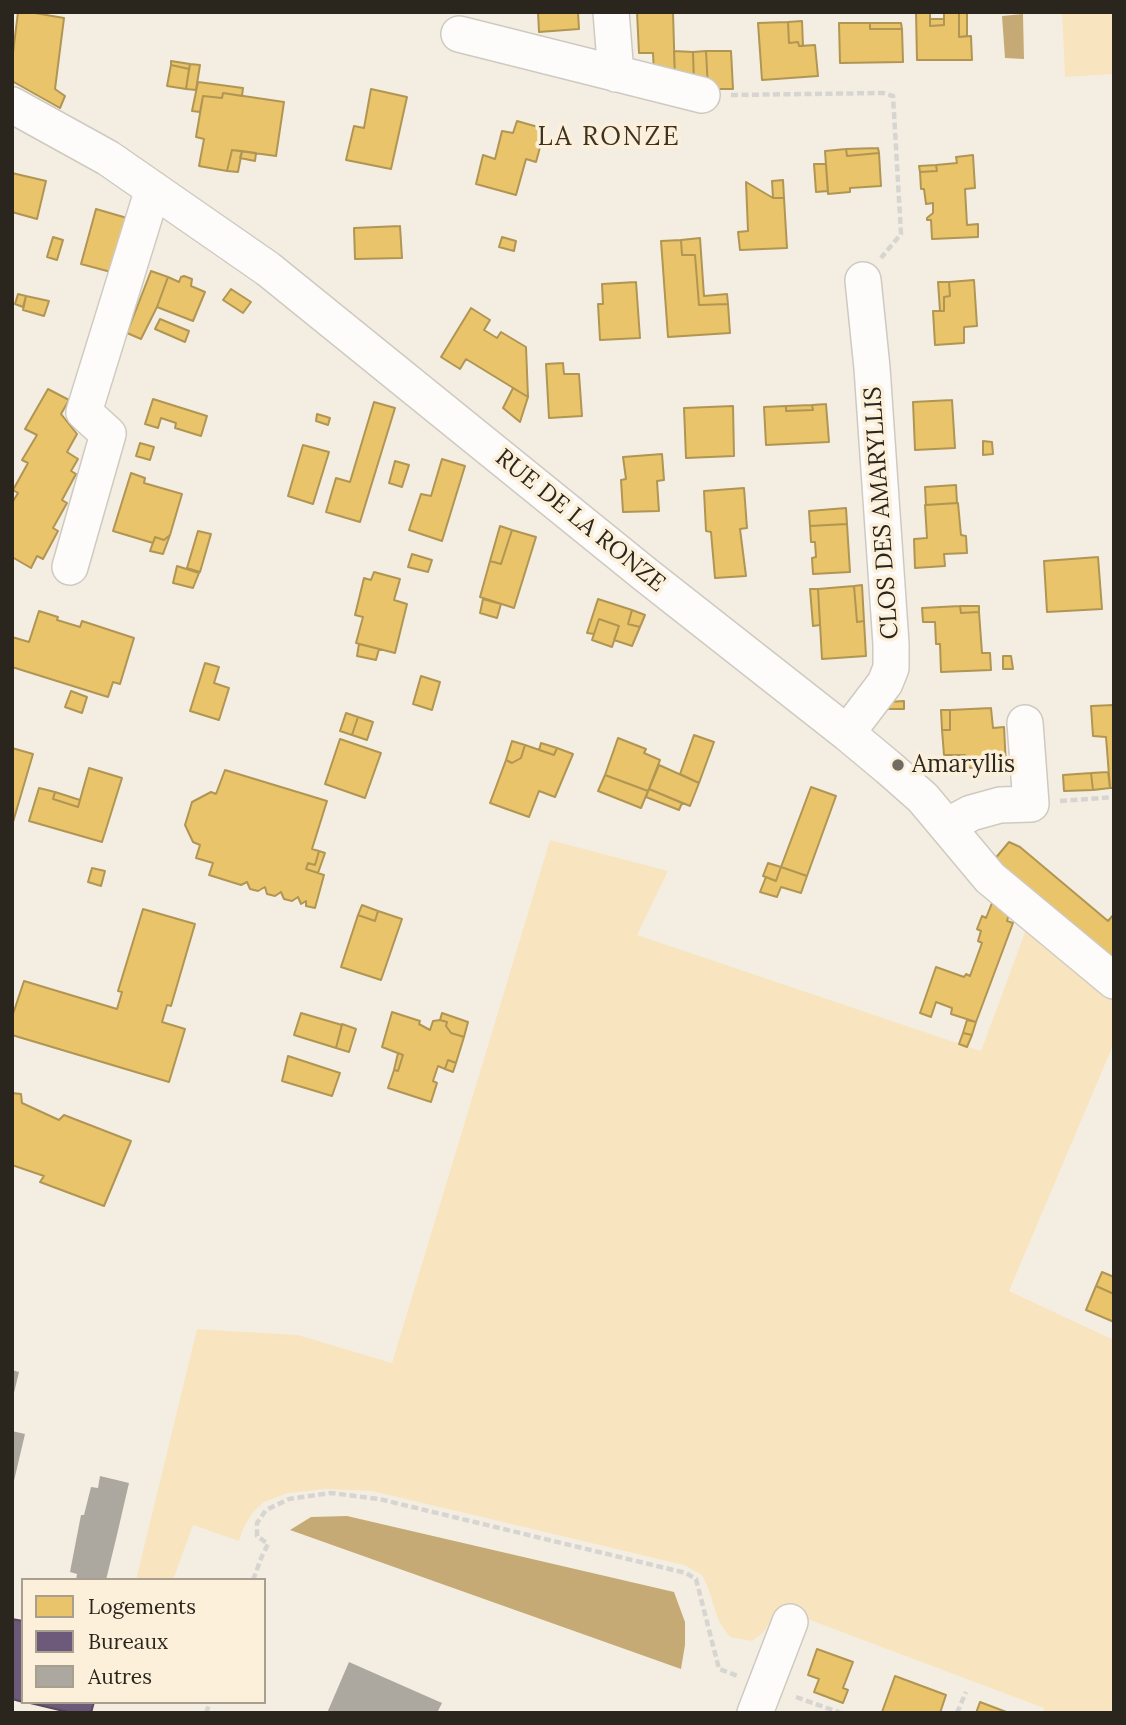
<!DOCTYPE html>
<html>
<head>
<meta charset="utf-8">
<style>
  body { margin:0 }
  #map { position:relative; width:1126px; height:1725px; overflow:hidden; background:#f4eee2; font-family:Lora,serif }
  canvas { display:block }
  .frame { position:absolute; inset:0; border:14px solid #2a261e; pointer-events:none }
  .legend { position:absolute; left:21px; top:1578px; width:245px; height:126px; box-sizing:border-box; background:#fcf0da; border:2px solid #a89f8f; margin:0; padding:9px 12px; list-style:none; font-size:21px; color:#2a261e }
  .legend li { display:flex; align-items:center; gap:14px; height:35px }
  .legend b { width:35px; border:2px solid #a89f8f }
</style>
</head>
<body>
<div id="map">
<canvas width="1126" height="1725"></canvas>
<div class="frame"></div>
<ul class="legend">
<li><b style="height:19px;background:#e9c46a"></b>Logements</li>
<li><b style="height:19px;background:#6d597a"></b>Bureaux</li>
<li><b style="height:19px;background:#ada89f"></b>Autres</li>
</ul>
</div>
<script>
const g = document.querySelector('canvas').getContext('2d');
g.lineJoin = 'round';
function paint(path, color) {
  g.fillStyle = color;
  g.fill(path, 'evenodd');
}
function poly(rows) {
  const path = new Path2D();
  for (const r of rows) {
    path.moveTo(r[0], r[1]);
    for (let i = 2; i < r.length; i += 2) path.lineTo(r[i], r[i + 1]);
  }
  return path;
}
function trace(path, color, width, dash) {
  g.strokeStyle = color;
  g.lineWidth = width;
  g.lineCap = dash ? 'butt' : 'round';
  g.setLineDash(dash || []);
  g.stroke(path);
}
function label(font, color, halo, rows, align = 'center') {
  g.font = font + ' Lora,serif';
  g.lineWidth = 7;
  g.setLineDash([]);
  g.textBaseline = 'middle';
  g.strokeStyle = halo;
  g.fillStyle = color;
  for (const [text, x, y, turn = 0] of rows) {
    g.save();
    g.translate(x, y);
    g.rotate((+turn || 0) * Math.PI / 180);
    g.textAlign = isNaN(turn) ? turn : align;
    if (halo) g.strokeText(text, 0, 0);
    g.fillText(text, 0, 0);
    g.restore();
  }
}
paint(poly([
  [1062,12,1114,12,1114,74,1065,77],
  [550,840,668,871,637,935,981,1051,1027,927,1114,1001,1114,1043,1009,1291,1114,1340,1114,1713,1043,1713,1044,1708,778,1608,764,1632,752,1641,730,1637,719,1622,708,1588,702,1575,684,1565,372,1491,326,1489,288,1493,264,1502,252,1513,243,1529,239,1541,193,1525,173,1580,136,1580,197,1329,298,1335,392,1363]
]), '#f8e5c0');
paint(poly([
  [1023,14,1024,59,1005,58,1002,16],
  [347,1516,674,1592,685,1622,685,1645,681,1669,290,1530,311,1517]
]), '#c6aa75');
const homes = poly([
  [18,12,29,12,64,18,55,89,65,96,60,108,12,81,12,61,18,12],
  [538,12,578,12,579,29,539,32,538,12],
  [637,12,673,12,675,80,654,74,653,53,639,53,637,12],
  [916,12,930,12,930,26,944,25,944,12,959,12,959,37,971,36,972,60,917,60,916,12],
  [959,12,967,12,967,36,959,37,959,12],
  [930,19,944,19,944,25,930,26,930,19],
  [802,21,803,46,799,46,798,42,789,43,788,22,802,21],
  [788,22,789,43,798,42,799,46,815,45,818,76,762,80,758,23,788,22],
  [839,23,870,23,870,29,902,29,903,62,840,63,839,23],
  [870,23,901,23,902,29,870,29,870,23],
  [674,51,693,52,694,85,675,80,674,51],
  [706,51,708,89,694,85,693,52,706,51],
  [706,51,731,51,733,89,708,89,706,51],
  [171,61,190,64,189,69,171,65,171,61],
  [190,64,200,65,196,90,186,89,190,64],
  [171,65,189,69,186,89,167,86,171,65],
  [198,82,243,88,242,96,223,93,222,98,203,96,200,112,192,111,198,82],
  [371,89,407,97,391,169,346,160,354,126,364,128,371,89],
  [223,93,284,102,276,156,232,150,227,171,199,166,204,139,196,137,203,96,222,98,223,93],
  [517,121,545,129,536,162,526,159,516,195,476,184,483,155,495,159,502,131,513,133,517,121],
  [878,148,879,153,847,156,846,149,878,148],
  [846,149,847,156,879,153,881,186,850,188,850,192,828,194,825,151,846,149],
  [232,150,242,151,238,172,227,171,232,150],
  [242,151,256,153,255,161,240,158,242,151],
  [973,155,975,188,965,189,967,225,978,224,978,237,932,239,931,220,927,220,927,218,933,213,933,203,926,204,924,189,921,189,920,172,937,171,936,165,957,163,956,157,973,155],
  [814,164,826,164,828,191,816,192,814,164],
  [936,165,937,171,920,172,919,166,936,165],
  [12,173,46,181,37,219,12,212,12,173],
  [783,180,784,198,773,198,772,181,783,180],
  [746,182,773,198,784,198,787,248,740,250,738,232,748,231,746,182],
  [96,209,127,218,111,272,81,264,96,209],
  [400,226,402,258,355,259,354,228,400,226],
  [53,237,63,240,57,260,47,257,53,237],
  [502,237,516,241,514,251,499,247,502,237],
  [700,238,704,296,727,294,728,304,699,305,695,255,682,255,681,240,700,238],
  [681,240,682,255,695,255,699,305,728,304,730,333,668,337,661,241,681,240],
  [151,271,168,277,157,307,141,339,127,333,151,271],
  [184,276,192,279,191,286,205,292,193,321,157,307,168,277,179,282,181,277,184,276],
  [974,280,977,326,964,327,964,343,935,345,933,311,944,311,944,297,950,296,949,282,974,280],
  [636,282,640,338,600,340,598,304,603,304,602,284,636,282],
  [938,282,949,282,950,296,944,297,944,311,940,311,938,282],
  [231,289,251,302,243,313,223,300,231,289],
  [18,294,26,296,23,307,15,304,18,294],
  [26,296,49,301,44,316,23,310,26,296],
  [471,308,490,320,484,330,497,338,501,332,526,347,528,397,466,359,460,369,441,357,471,308],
  [160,319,189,331,185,342,155,329,160,319],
  [563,363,564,374,579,374,582,416,549,418,546,364,563,363],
  [513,388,528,397,520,422,503,408,513,388],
  [48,389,69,400,61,414,77,434,67,452,78,459,71,471,76,474,62,500,67,503,53,528,58,531,43,559,37,556,31,568,12,557,12,503,18,493,13,490,28,463,22,460,37,435,25,429,48,389],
  [153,399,207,416,201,436,175,428,176,423,161,418,158,428,145,424,153,399],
  [952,400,955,448,915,450,913,402,952,400],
  [374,402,395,408,360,522,326,512,336,478,350,482,374,402],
  [826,404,829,442,766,445,764,407,786,406,786,411,813,410,812,405,826,404],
  [812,405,813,410,786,411,786,406,812,405],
  [733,406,734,456,686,458,684,408,733,406],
  [317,414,330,418,328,425,316,421,317,414],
  [983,441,992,442,993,454,983,455,983,441],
  [140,443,154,447,150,460,136,456,140,443],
  [303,445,329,452,313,504,288,496,303,445],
  [662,454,664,480,657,481,659,511,623,512,621,480,626,479,623,457,662,454],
  [442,459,465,466,442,541,409,530,421,494,431,496,442,459],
  [395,461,409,465,402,487,389,483,395,461],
  [131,473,145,478,144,483,182,494,170,535,164,540,155,537,153,543,113,531,131,473],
  [956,485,957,503,926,505,925,487,956,485],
  [744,488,747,528,740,529,746,576,715,578,711,532,706,531,704,491,744,488],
  [958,503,961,535,966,536,967,553,944,554,945,566,915,568,914,539,927,538,925,505,958,503],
  [846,508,847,524,810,526,809,511,846,508],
  [847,524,850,572,813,574,812,558,816,557,815,542,811,542,810,526,847,524],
  [500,526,512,530,501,564,490,561,500,526],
  [512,530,536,537,514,608,480,597,490,561,501,564,512,530],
  [198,531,211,534,200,572,187,568,198,531],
  [170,535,163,554,150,551,155,537,164,540,170,535],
  [412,554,432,560,428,572,408,567,412,554],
  [1098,557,1102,609,1047,612,1044,561,1098,557],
  [177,566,199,573,193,588,173,583,177,566],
  [374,572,400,579,394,600,407,604,395,653,356,643,363,617,355,615,364,578,371,580,374,572],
  [862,585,864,621,857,622,854,586,862,585],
  [854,586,857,622,864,621,866,656,822,659,818,589,854,586],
  [810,589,818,589,820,625,813,626,810,589],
  [483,599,501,604,497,618,480,613,483,599],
  [598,599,632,610,628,624,640,627,632,646,614,640,619,626,599,619,594,634,587,633,598,599],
  [960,606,961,613,979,612,982,653,990,653,991,670,941,672,940,644,936,644,935,622,923,622,922,608,960,606],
  [960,606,979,606,979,612,961,613,960,606],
  [632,610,645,615,640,627,628,624,632,610],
  [39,611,58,617,57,620,80,627,82,621,134,638,120,684,113,682,108,697,12,667,12,637,29,642,39,611],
  [599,619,619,626,612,647,592,640,599,619],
  [359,644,379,649,376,660,357,656,359,644],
  [1003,656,1011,656,1013,669,1003,669,1003,656],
  [205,663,219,667,214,683,229,688,219,720,190,711,205,663],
  [421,676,440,682,432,710,413,704,421,676],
  [71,691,87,697,82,713,65,707,71,691],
  [904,701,904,709,888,709,888,702,904,701],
  [1114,705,1114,788,1110,788,1106,737,1093,736,1091,706,1114,705],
  [991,708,993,728,1004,727,1006,766,967,768,965,755,944,755,942,730,950,730,950,710,991,708],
  [941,710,950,710,950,730,942,730,941,710],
  [346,713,358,717,352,735,340,731,346,713],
  [358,717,373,722,367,740,352,735,358,717],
  [694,735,714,742,699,783,680,774,694,735],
  [618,738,646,749,644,753,660,760,648,791,605,775,618,738],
  [340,739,381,753,365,798,325,784,340,739],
  [512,741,525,745,521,758,512,763,506,760,512,741],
  [541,743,557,748,554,755,539,750,541,743],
  [525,745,554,755,557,748,573,754,555,797,539,791,529,817,490,803,506,760,512,763,521,758,525,745],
  [12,748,33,754,13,822,12,822,12,748],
  [659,765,699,783,690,806,649,789,659,765],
  [89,768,122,778,102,842,29,821,39,788,55,792,53,799,78,807,89,768],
  [225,770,327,801,312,849,319,851,315,865,308,863,306,869,324,875,315,908,306,906,306,901,301,904,298,897,292,901,284,899,281,892,275,896,267,894,265,887,258,891,250,889,247,882,241,885,209,875,213,863,196,858,200,845,193,842,185,825,192,802,211,792,216,794,225,770],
  [1108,772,1110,788,1093,790,1091,773,1108,772],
  [1091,773,1093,790,1064,791,1063,775,1091,773],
  [605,775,648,791,641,808,598,791,605,775],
  [811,787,836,796,807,876,781,867,811,787],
  [649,789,682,803,679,810,646,797,649,789],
  [55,792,80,800,78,807,53,799,55,792],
  [1009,842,1020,847,1108,921,1114,914,1114,956,1110,961,994,860,1009,842],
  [319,851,325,853,318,873,306,869,308,863,315,865,319,851],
  [768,863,781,867,776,881,763,876,768,863],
  [781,867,807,876,801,893,781,887,777,897,760,892,766,877,776,881,781,867],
  [92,868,105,871,101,886,88,882,92,868],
  [995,901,1009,914,1007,921,1013,923,976,1022,951,1014,952,1008,936,1002,931,1017,920,1013,936,967,964,977,966,974,970,976,982,943,978,941,981,931,977,929,982,916,986,918,992,903,995,901],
  [362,905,378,911,375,921,358,915,362,905],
  [143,909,195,924,171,1006,167,1005,162,1022,185,1029,169,1082,12,1035,12,1017,24,981,117,1009,122,992,118,991,143,909],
  [378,911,402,919,381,980,341,967,358,915,375,921,378,911],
  [392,1012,420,1021,419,1024,430,1030,433,1021,440,1020,447,1022,446,1026,451,1033,464,1037,456,1063,448,1060,445,1069,438,1066,433,1081,437,1083,431,1102,388,1088,394,1070,398,1071,403,1055,382,1047,392,1012],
  [301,1013,342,1025,336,1048,294,1035,301,1013],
  [442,1013,468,1022,464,1037,451,1033,446,1026,447,1022,440,1020,442,1013],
  [967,1020,976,1022,972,1035,963,1033,967,1020],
  [342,1024,356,1029,349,1052,336,1048,342,1024],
  [963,1033,972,1035,967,1047,959,1044,963,1033],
  [398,1053,403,1055,398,1071,394,1070,398,1053],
  [288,1056,340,1073,332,1096,282,1081,288,1056],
  [448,1060,456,1063,453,1072,445,1069,448,1060],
  [12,1093,21,1094,22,1103,59,1120,64,1115,131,1141,104,1206,40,1182,44,1176,12,1165,12,1093],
  [1102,1272,1114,1277,1114,1294,1096,1286,1102,1272],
  [1096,1286,1114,1294,1114,1322,1086,1310,1096,1286],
  [817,1649,853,1662,843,1688,848,1690,843,1703,814,1692,819,1679,808,1675,817,1649],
  [895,1676,946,1695,940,1713,882,1712,895,1676],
  [980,1702,1009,1713,976,1713,980,1702]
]);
paint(homes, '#e9c46a');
trace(homes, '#b09553', 2);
const offices = poly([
  [12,1619,23,1621,23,1702,12,1699,12,1619],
  [26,1702,94,1702,91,1713,72,1713,26,1702]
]);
paint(offices, '#6d597a');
trace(offices, '#594a5e', 2);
paint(poly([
  [12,1370,19,1372,13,1397,12,1397],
  [12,1431,25,1434,13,1485,12,1485],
  [100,1476,129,1483,116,1539,106,1580,76,1580,77,1574,70,1572,81,1515,84,1515,91,1487,98,1488],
  [349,1662,442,1703,437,1713,327,1713]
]), '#ada89f');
const minor = poly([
  [611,12,616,74],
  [459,34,702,95],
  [12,105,108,158,268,269,646,575,847,733,889,768,923,798,990,878,1114,981],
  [70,567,108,434,84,412,153,189],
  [847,733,885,683,891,668,891,644,872,368,863,280],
  [947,826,971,813,1000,805,1031,804,1025,723],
  [755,1713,790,1622]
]);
trace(minor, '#cfcac0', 38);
trace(poly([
  [731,95,883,93,893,96,901,234,881,258],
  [1060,801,1114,797],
  [253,1580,262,1556,268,1544,257,1536,257,1523,266,1510,289,1499,331,1493,379,1499,686,1573,696,1579,719,1669,738,1676],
  [796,1697,841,1713],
  [206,1713,210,1702],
  [957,1713,966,1692]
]), '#d7d5d2', 4.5, [7, 3.5]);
trace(minor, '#fdfcfb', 35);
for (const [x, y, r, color] of [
  [898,765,7,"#716c63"]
]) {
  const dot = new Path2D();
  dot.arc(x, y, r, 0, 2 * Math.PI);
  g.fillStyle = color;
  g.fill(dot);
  trace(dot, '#fcf0da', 2.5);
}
label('24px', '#2a261e', '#fcf0da', [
  ["CLOS DES AMARYLLIS",882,513,-94],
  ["RUE DE LA RONZE",580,521,39]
]);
label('24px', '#2a261e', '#fcf0da', [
  ["Amaryllis",912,765]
], 'left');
g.letterSpacing = '2px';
label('26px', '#3d3322', '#fcf0da', [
  ["LA RONZE",609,138]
]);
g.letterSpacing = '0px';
</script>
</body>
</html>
